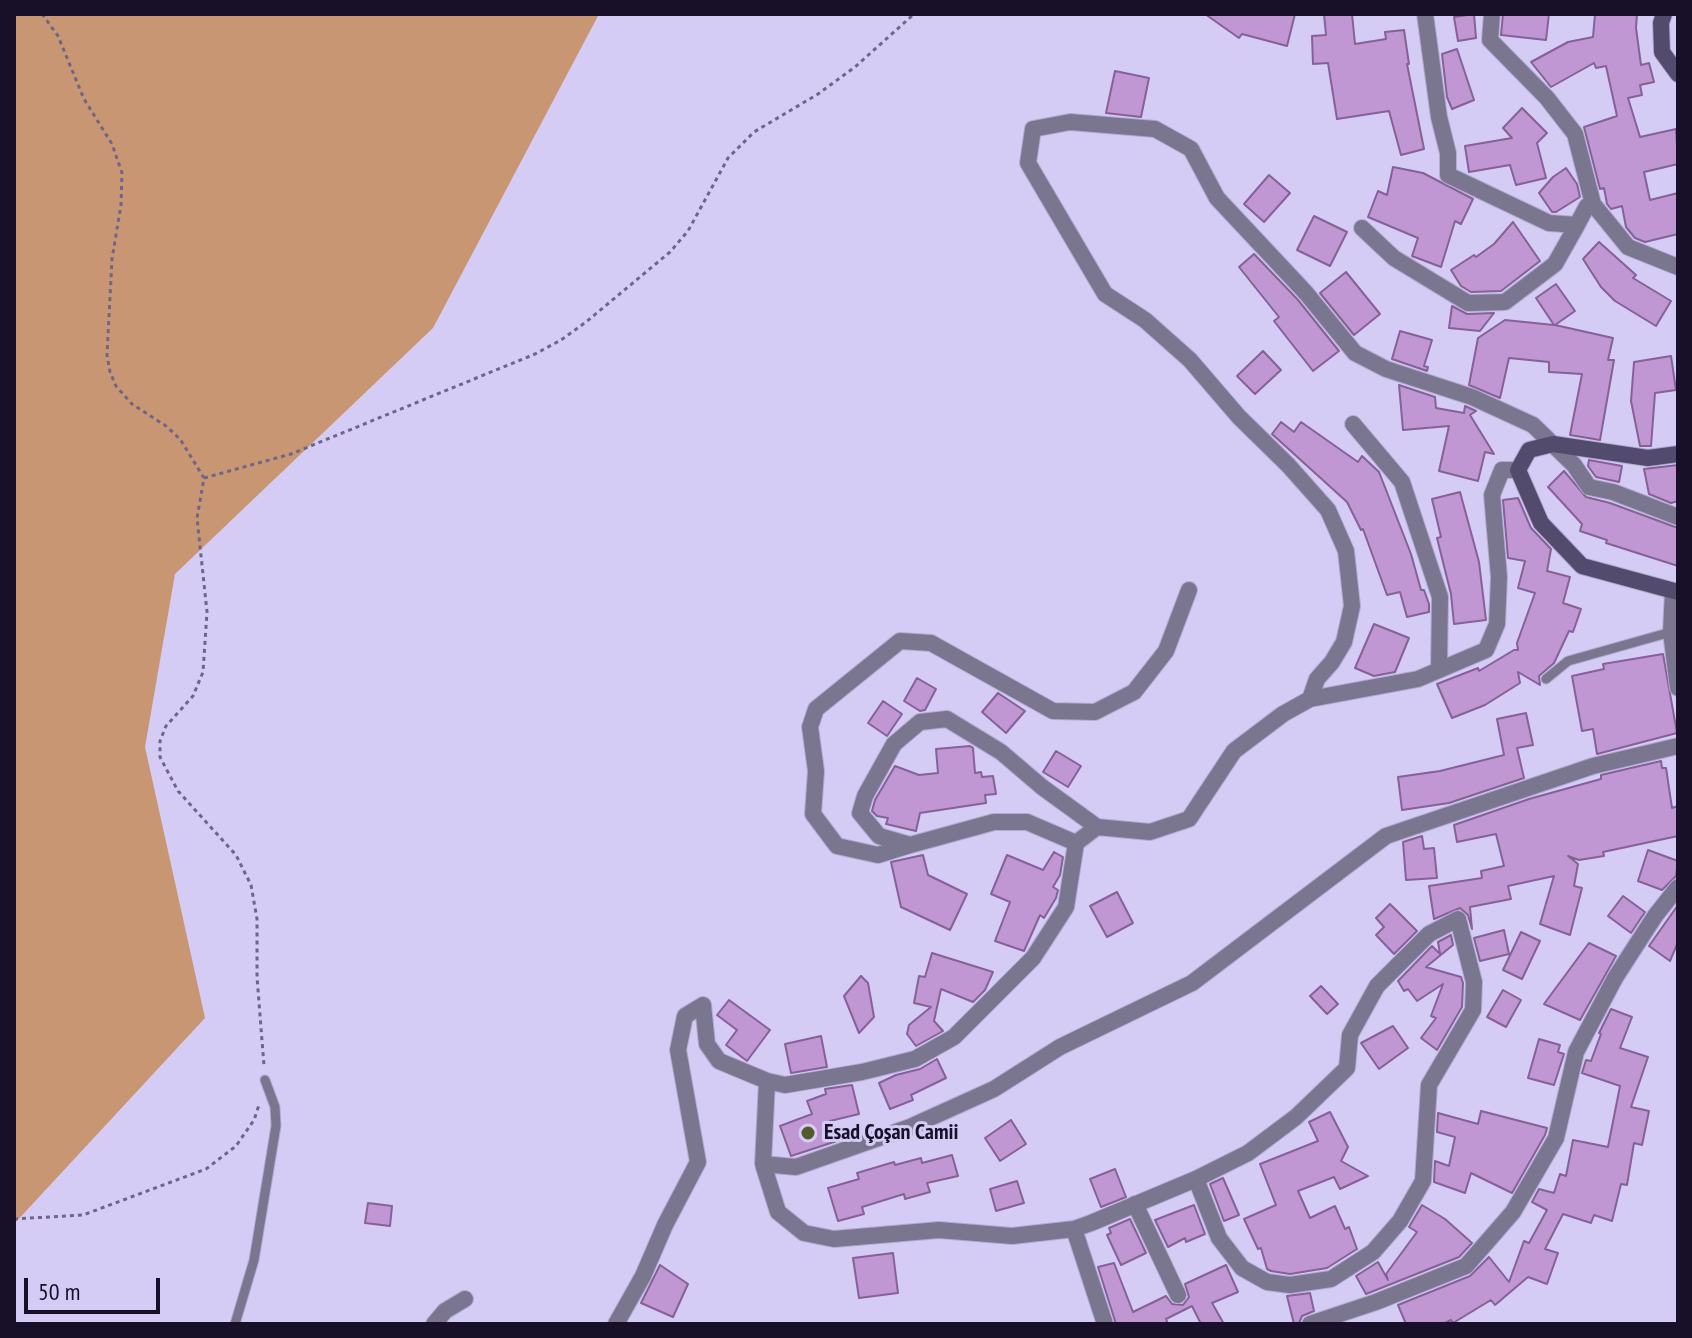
<!DOCTYPE html>
<html>
<head>
<meta charset="utf-8">
<style>
  body { margin:0 }
  #map { position:relative; width:1692px; height:1338px; overflow:hidden; background:#d4ccf5; font-family:"PT Sans Narrow",sans-serif }
  canvas { display:block }
  .frame { position:absolute; inset:0; border:16px solid #171028; pointer-events:none }
  .scale { position:absolute; left:24px; top:1278px; width:136px; height:36px; box-sizing:border-box; border:4px solid #171028; border-top:0; padding-left:10px; font-size:24px; line-height:28px; white-space:nowrap; color:#171028; -webkit-text-stroke:6px #d4ccf5; paint-order:stroke }
</style>
</head>
<body>
<div id="map">
<canvas width="1692" height="1338"></canvas>
<div class="frame"></div>
<div class="scale">50 m</div>
</div>
<script>
const g = document.querySelector('canvas').getContext('2d');
g.lineJoin = 'round';
function paint(path, color) {
  g.fillStyle = color;
  g.fill(path, 'evenodd');
}
function poly(rows) {
  const path = new Path2D();
  for (const r of rows) {
    path.moveTo(r[0], r[1]);
    for (let i = 2; i < r.length; i += 2) path.lineTo(r[i], r[i + 1]);
  }
  return path;
}
function trace(path, color, width, dash) {
  g.strokeStyle = color;
  g.lineWidth = width;
  g.lineCap = dash ? 'butt' : 'round';
  g.setLineDash(dash || []);
  g.stroke(path);
}
function label(font, color, halo, rows, align = 'center') {
  g.font = font + ' "PT Sans Narrow",sans-serif';
  g.lineWidth = 6;
  g.setLineDash([]);
  g.textBaseline = 'middle';
  g.strokeStyle = halo;
  g.fillStyle = color;
  for (const [text, x, y, turn = 0] of rows) {
    g.save();
    g.translate(x, y);
    g.rotate((+turn || 0) * Math.PI / 180);
    g.textAlign = isNaN(turn) ? turn : align;
    if (halo) g.strokeText(text, 0, 0);
    g.fillText(text, 0, 0);
    g.restore();
  }
}
paint(poly([
  [14,14,599,14,433,328,175,574,145,747,205,1018,14,1224]
]), '#c99674');
const building = poly([
  [1205,14,1295,14,1287,46,1242,34,1239,38,1205,14],
  [1324,14,1352,14,1355,44,1386,39,1385,32,1404,30,1409,64,1407,64,1424,149,1401,155,1389,111,1337,119,1328,63,1313,64,1312,36,1326,35,1324,14],
  [1474,14,1476,38,1458,41,1454,17,1474,14],
  [1503,14,1549,14,1546,40,1501,35,1503,14],
  [1595,14,1637,14,1636,28,1641,65,1649,63,1654,82,1640,85,1642,95,1628,98,1640,137,1676,129,1678,164,1644,172,1650,200,1678,193,1678,234,1645,242,1635,238,1626,227,1622,206,1611,209,1607,204,1604,188,1600,189,1584,127,1617,116,1606,66,1596,68,1594,63,1551,87,1531,62,1568,42,1593,37,1595,14],
  [1457,49,1474,100,1452,109,1447,97,1442,54,1457,49],
  [1115,71,1149,78,1141,117,1106,113,1115,71],
  [1522,108,1547,133,1537,143,1546,178,1516,185,1510,165,1469,172,1465,146,1512,138,1503,128,1522,108],
  [1393,167,1423,173,1473,199,1461,224,1455,221,1441,267,1412,256,1418,238,1368,217,1378,191,1387,195,1393,167],
  [1566,168,1577,184,1580,197,1556,212,1552,212,1539,193,1553,177,1566,168],
  [1269,175,1290,193,1264,222,1244,204,1269,175],
  [1314,216,1347,232,1330,266,1297,250,1314,216],
  [1513,222,1540,261,1501,291,1471,292,1461,286,1451,270,1474,255,1476,257,1494,244,1513,222],
  [1599,242,1636,275,1633,278,1671,301,1656,326,1615,301,1601,287,1583,259,1599,242],
  [1254,254,1298,300,1339,351,1313,371,1274,321,1279,317,1239,267,1254,254],
  [1346,272,1380,314,1354,335,1320,293,1346,272],
  [1556,284,1575,311,1555,325,1613,338,1608,360,1614,360,1600,440,1570,435,1582,374,1549,372,1549,362,1509,358,1500,398,1469,385,1478,338,1505,320,1554,325,1536,298,1556,284],
  [1452,306,1467,314,1494,313,1480,331,1449,328,1452,306],
  [1400,331,1432,340,1424,366,1428,367,1427,371,1392,359,1400,331],
  [1263,351,1281,370,1255,394,1237,376,1263,351],
  [1671,356,1676,390,1655,393,1651,446,1640,446,1631,401,1634,362,1671,356],
  [1399,385,1435,397,1436,408,1464,413,1465,406,1476,411,1470,415,1494,454,1485,452,1478,481,1439,471,1449,426,1403,430,1399,385],
  [1281,422,1294,432,1301,422,1358,462,1362,456,1379,472,1411,554,1421,590,1424,590,1429,604,1429,612,1407,617,1400,592,1387,595,1363,529,1361,530,1347,502,1272,434,1281,422],
  [1589,460,1622,466,1619,482,1596,477,1588,466,1589,460],
  [1678,465,1678,501,1671,503,1649,494,1644,469,1678,465],
  [1564,471,1586,497,1610,503,1678,528,1678,566,1606,543,1607,540,1580,531,1582,524,1548,487,1564,471],
  [1460,492,1479,562,1486,620,1454,624,1451,594,1437,538,1441,537,1432,499,1460,492],
  [1518,498,1531,528,1551,549,1547,571,1570,577,1563,603,1581,609,1573,632,1569,631,1554,663,1539,676,1540,685,1518,672,1520,683,1485,705,1452,718,1437,684,1478,668,1479,671,1514,650,1518,650,1517,643,1535,593,1518,588,1525,561,1508,558,1503,500,1518,498],
  [1374,624,1409,638,1395,672,1374,676,1355,668,1374,624],
  [1663,654,1677,733,1597,754,1593,729,1582,731,1572,676,1604,669,1603,664,1663,654],
  [917,678,936,689,925,710,920,711,904,701,917,678],
  [998,693,1025,711,1006,733,982,712,998,693],
  [883,701,902,714,887,736,868,723,883,701],
  [1526,713,1533,745,1517,748,1524,778,1449,803,1402,810,1398,777,1440,771,1504,755,1497,719,1526,713],
  [970,746,973,748,975,773,981,772,982,777,993,776,996,794,985,795,986,803,920,813,916,831,886,824,888,818,877,816,872,811,875,800,895,766,919,775,938,773,936,749,970,746],
  [1056,751,1081,766,1068,787,1043,772,1056,751],
  [1661,761,1662,768,1666,768,1672,808,1678,806,1678,836,1603,852,1604,856,1579,860,1568,856,1578,864,1574,886,1582,888,1570,935,1540,924,1554,876,1508,886,1511,899,1470,907,1472,929,1468,915,1460,908,1434,919,1429,886,1482,878,1481,871,1504,866,1496,834,1457,842,1454,825,1529,799,1601,779,1601,775,1661,761],
  [1422,836,1424,849,1434,848,1437,878,1406,880,1403,842,1422,836],
  [1648,850,1678,861,1676,876,1662,890,1638,881,1648,850],
  [1054,852,1063,857,1060,875,1053,887,1058,890,1056,898,1044,918,1040,915,1024,951,995,941,1010,902,991,894,1007,855,1043,870,1054,852],
  [923,855,928,875,967,894,950,930,901,907,891,862,923,855],
  [1117,892,1133,923,1107,937,1090,906,1117,892],
  [1623,896,1645,912,1631,933,1608,916,1623,896],
  [1390,904,1417,931,1394,954,1376,935,1384,927,1376,918,1390,904],
  [1678,905,1678,942,1670,961,1649,946,1678,905],
  [1504,930,1509,954,1480,961,1474,938,1504,930],
  [1521,932,1540,941,1522,979,1503,970,1521,932],
  [1451,935,1453,945,1426,967,1461,977,1463,983,1462,1007,1437,1050,1421,1038,1436,1018,1431,1016,1443,984,1417,1001,1408,989,1404,991,1398,981,1432,946,1440,954,1438,942,1451,935],
  [1589,943,1616,956,1580,1020,1544,1004,1589,943],
  [932,953,993,972,985,990,973,1002,941,989,934,1021,943,1031,916,1046,907,1034,909,1025,931,1007,914,1003,919,976,925,977,932,953],
  [861,976,868,983,874,1017,859,1033,844,996,861,976],
  [1321,986,1338,1004,1327,1014,1310,996,1321,986],
  [1503,990,1521,1000,1506,1027,1487,1017,1503,990],
  [729,1000,770,1030,747,1061,726,1045,737,1030,717,1015,729,1000],
  [1611,1009,1632,1017,1620,1048,1648,1057,1631,1107,1649,1111,1642,1145,1634,1143,1627,1185,1621,1184,1612,1221,1594,1215,1591,1223,1563,1214,1545,1249,1558,1253,1547,1284,1528,1277,1495,1305,1491,1300,1453,1323,1451,1320,1443,1324,1406,1324,1398,1305,1470,1276,1489,1257,1509,1282,1524,1241,1529,1243,1547,1210,1532,1202,1539,1189,1554,1193,1560,1174,1566,1176,1573,1140,1608,1147,1620,1086,1582,1073,1586,1060,1591,1061,1601,1034,1599,1033,1611,1009],
  [1393,1026,1408,1048,1379,1069,1361,1043,1393,1026],
  [821,1036,827,1067,791,1073,785,1044,821,1036],
  [1539,1039,1560,1045,1558,1052,1564,1054,1554,1085,1528,1078,1539,1039],
  [937,1059,946,1078,911,1095,913,1100,890,1109,879,1083,896,1075,920,1069,937,1059],
  [852,1085,859,1114,830,1121,837,1141,791,1156,780,1126,812,1114,807,1101,826,1094,825,1089,852,1085],
  [1481,1111,1547,1128,1545,1135,1512,1193,1471,1173,1465,1193,1434,1182,1435,1161,1449,1166,1455,1137,1437,1132,1438,1113,1478,1124,1481,1111],
  [1330,1112,1348,1147,1341,1161,1368,1176,1340,1189,1334,1177,1298,1191,1310,1218,1335,1206,1345,1229,1349,1227,1357,1249,1327,1268,1290,1274,1271,1271,1267,1269,1261,1248,1258,1249,1244,1219,1276,1205,1260,1164,1318,1141,1309,1122,1330,1112],
  [1011,1120,1026,1144,1000,1161,985,1138,1011,1120],
  [952,1155,958,1176,927,1183,930,1192,905,1199,904,1194,862,1207,864,1214,838,1221,828,1188,859,1179,857,1173,894,1162,895,1165,921,1158,922,1163,952,1155],
  [1115,1169,1126,1197,1101,1207,1090,1179,1115,1169],
  [1223,1178,1239,1215,1224,1221,1210,1184,1223,1178],
  [1017,1181,1024,1203,996,1211,990,1189,1017,1181],
  [368,1203,392,1206,390,1226,365,1223,368,1203],
  [1194,1205,1205,1234,1186,1242,1185,1238,1168,1247,1155,1220,1194,1205],
  [1422,1205,1445,1219,1472,1243,1459,1257,1366,1294,1356,1276,1378,1262,1388,1280,1386,1274,1417,1232,1409,1227,1422,1205],
  [1130,1219,1146,1253,1121,1265,1107,1235,1111,1233,1109,1228,1130,1219],
  [893,1253,898,1293,859,1298,853,1258,893,1253],
  [1114,1263,1133,1312,1166,1296,1172,1304,1183,1305,1189,1297,1185,1284,1226,1265,1238,1292,1212,1303,1224,1324,1201,1324,1192,1306,1166,1319,1168,1324,1116,1324,1098,1267,1114,1263],
  [660,1265,688,1284,673,1317,641,1303,660,1265],
  [1310,1293,1314,1311,1302,1316,1299,1323,1294,1324,1287,1296,1310,1293]
]);
paint(building, '#c097d3');
trace(building, '#866098', 2);
const lane = poly([
  [1546,679,1568,661,1671,632],
  [235,1324,254,1260,276,1126,275,1107,265,1080]
]);
const street = poly([
  [1425,14,1439,117,1448,153,1448,175,1549,223,1577,225,1587,206,1593,204],
  [1492,14,1490,40,1547,98,1575,134,1593,204,1628,247,1678,267],
  [1362,228,1394,258,1468,303,1505,302,1555,264,1577,225],
  [1353,424,1402,482,1440,597,1439,668],
  [1518,470,1502,470,1492,495,1499,577,1497,624,1486,650,1418,679,1310,699,1283,714,1234,751,1189,819,1150,832,1097,827,1076,843,1066,907,1033,958,954,1037,915,1059,862,1072,785,1085,767,1081,763,1164,796,1167,910,1127,994,1089,1060,1047,1192,983,1386,836,1593,766,1678,746],
  [1673,591,1671,632,1678,688],
  [1310,699,1317,679,1332,662,1344,642,1352,606,1346,551,1328,510,1288,465,1239,417,1190,360,1145,320,1105,294,1028,163,1033,129,1070,122,1155,129,1191,149,1217,198,1306,293,1355,353,1386,369,1472,397,1533,425,1574,465,1589,487,1613,492,1678,517],
  [1076,843,1027,822,994,822,910,845,879,836,860,813,865,796,894,744,920,722,947,719,1001,752,1042,787,1097,827],
  [910,845,878,855,837,846,813,814,816,771,810,727,816,709,900,641,931,643,1053,711,1095,712,1134,692,1166,651,1189,590],
  [763,1164,778,1212,804,1233,834,1239,939,1230,1012,1236,1074,1229,1091,1223,1196,1179,1248,1153,1296,1117,1347,1068,1350,1035,1377,986,1429,934,1458,919,1474,982,1473,1010,1429,1085,1423,1181,1400,1221,1373,1252,1331,1279,1290,1285,1267,1282,1242,1268,1219,1238,1196,1179],
  [1135,1204,1178,1295],
  [1074,1229,1105,1324],
  [434,1324,445,1311,465,1299],
  [616,1324,643,1276,665,1225,698,1162,678,1050,685,1016,703,1005,707,1044,719,1061,767,1081],
  [1310,1324,1376,1302,1466,1266,1513,1212,1556,1138,1576,1052,1615,978,1655,916,1678,887]
]);
const secondary = poly([
  [1664,14,1661,23,1662,52,1678,74],
  [1678,454,1648,458,1553,444,1529,450,1518,470,1541,523,1582,566,1678,592]
]);
trace(lane, '#b2aad0', 11);
trace(street, '#b2aad0', 18);
trace(secondary, '#b2aad0', 18);
trace(poly([
  [42,14,58,36,84,99,112,144,122,173,121,205,112,259,107,355,110,372,116,386,132,404,166,426,180,439,204,478,197,518,207,612,203,672,193,696,166,726,160,741,160,757,178,791,236,855,251,885,257,919,257,977,264,1066],
  [204,478,291,454,535,354,561,340,586,322,670,252,688,231,728,158,754,132,818,94,855,67,914,14],
  [14,1219,83,1215,206,1169,236,1146,254,1120,259,1105]
]), '#6e6686', 3, [4, 4]);
trace(lane, '#7b768f', 9);
trace(street, '#7b768f', 16);
trace(secondary, '#534b6d', 16);
for (const [x, y, r, color] of [
  [808,1133,8,"#545a28"]
]) {
  const dot = new Path2D();
  dot.arc(x, y, r, 0, 2 * Math.PI);
  g.fillStyle = color;
  g.fill(dot);
  trace(dot, '#d4ccf5', 3);
}
label('bold 22px', '#171028', '#d4ccf5', [
  ["Esad Çoşan Camii",824,1133]
], 'left');
</script>
</body>
</html>
